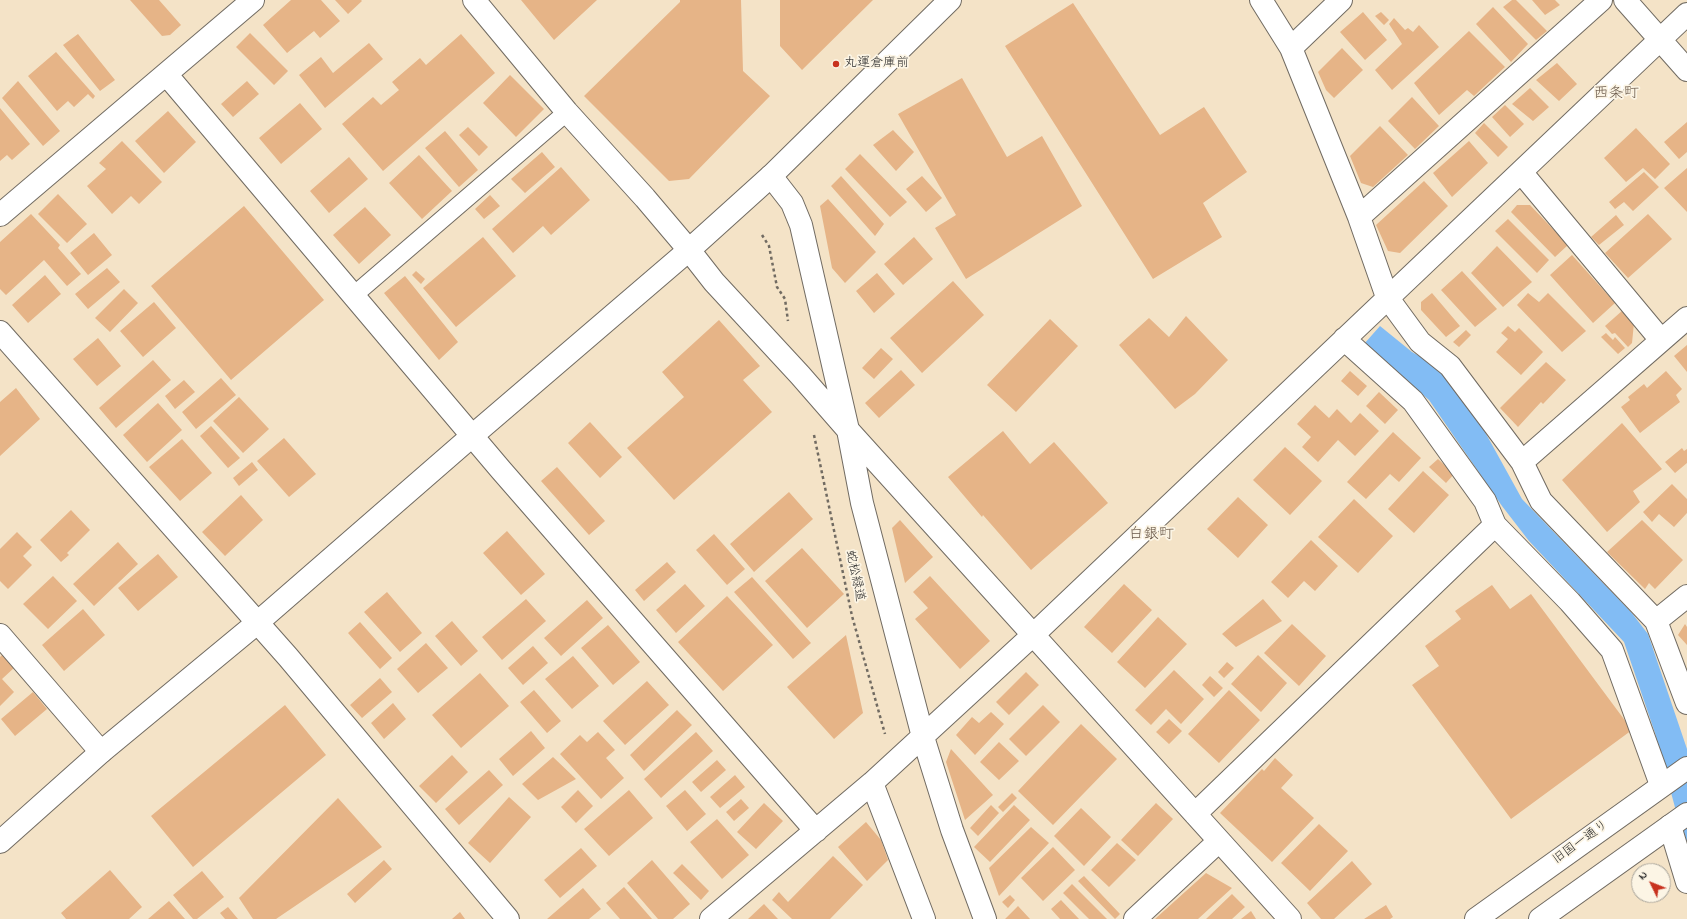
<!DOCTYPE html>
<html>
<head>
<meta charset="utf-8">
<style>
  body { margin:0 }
  #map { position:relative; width:1687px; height:919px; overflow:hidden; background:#f4e3c7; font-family:"Indie Flower",sans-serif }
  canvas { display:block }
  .north { position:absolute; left:1631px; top:863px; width:40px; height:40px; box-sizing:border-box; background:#fcf5e5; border:1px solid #a8a49b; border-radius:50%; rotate:313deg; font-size:11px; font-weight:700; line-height:16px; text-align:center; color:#2b2b2b }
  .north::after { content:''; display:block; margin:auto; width:14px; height:18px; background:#c8321e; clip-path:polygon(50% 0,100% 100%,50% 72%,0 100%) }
</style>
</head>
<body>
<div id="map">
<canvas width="1687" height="919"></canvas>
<div class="north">N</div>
</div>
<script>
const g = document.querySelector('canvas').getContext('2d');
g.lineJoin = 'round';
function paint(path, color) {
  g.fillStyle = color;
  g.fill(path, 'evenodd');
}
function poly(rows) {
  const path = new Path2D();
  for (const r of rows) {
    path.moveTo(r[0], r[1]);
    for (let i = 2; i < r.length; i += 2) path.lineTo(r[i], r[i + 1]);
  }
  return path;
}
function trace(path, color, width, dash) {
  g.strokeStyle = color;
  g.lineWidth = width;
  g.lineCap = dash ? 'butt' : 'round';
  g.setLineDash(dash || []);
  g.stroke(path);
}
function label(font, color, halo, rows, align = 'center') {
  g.font = font + ' "Indie Flower","Klee One",sans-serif';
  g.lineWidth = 3.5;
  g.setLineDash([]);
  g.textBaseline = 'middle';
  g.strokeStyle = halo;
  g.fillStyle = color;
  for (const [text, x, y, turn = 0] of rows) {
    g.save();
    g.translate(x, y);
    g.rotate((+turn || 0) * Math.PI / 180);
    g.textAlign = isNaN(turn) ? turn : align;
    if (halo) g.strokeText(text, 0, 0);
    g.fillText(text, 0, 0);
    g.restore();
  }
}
paint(poly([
  [1380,326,1412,352,1446,371,1485,432,1522,499,1631,612,1648,634,1687,749,1687,852,1655,733,1624,642,1529,541,1502,506,1429,400,1364,344]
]), '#82bcf4');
paint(poly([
  [130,0,159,0,181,25,170,35,162,36],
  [291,0,321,0,340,21,320,38,314,31,287,53,263,25],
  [335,0,361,0,362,1,348,14],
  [521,0,597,0,554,40],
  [680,0,741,0,743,71,770,96,689,179,669,181,584,96,680,2],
  [780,0,873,0,802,70,780,46],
  [1512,0,1516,0,1547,31,1536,40,1503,7],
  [1532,0,1555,0,1560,5,1545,15],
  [1073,3,1160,135,1204,107,1247,172,1203,203,1222,237,1153,279,1005,46],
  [1493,7,1528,44,1511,62,1476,24],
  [1363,12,1387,40,1365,60,1340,32],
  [1381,12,1389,20,1384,25,1375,16],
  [1394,18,1405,30,1408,28,1413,32,1419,25,1439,47,1392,90,1375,70,1402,44,1389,24],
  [1469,31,1505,67,1474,96,1467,90,1439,115,1414,83],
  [250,33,288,71,274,85,236,47],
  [78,34,115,80,100,91,63,45],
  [461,34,495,73,383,171,342,124,373,97,381,105,399,90,392,82,420,58,426,65],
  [369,43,383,59,325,108,299,75,321,57,333,73],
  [1342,48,1363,70,1334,98,1326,90,1318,72],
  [56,52,95,96,93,99,88,94,74,107,68,101,57,111,28,76],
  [1557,63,1577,84,1559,101,1536,80],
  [510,75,544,109,516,137,483,103],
  [962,78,1007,157,1042,136,1082,206,966,279,935,228,956,215,898,114],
  [18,81,60,131,43,146,2,98],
  [247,81,259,94,233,117,221,104],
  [1530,88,1549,107,1533,121,1512,104],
  [1412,97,1439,126,1415,149,1388,121],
  [300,103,322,129,281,164,259,138],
  [1505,105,1524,124,1510,137,1492,117],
  [0,108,30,144,12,160,7,155,0,161],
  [168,111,196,142,164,173,135,141],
  [1687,122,1687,152,1679,159,1664,142],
  [1484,123,1508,147,1498,157,1475,133],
  [1380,126,1408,155,1373,187,1361,183,1350,156],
  [468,127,488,147,479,156,459,135],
  [1636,128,1670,164,1655,179,1643,168,1626,182,1604,158],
  [893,130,914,152,896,171,873,145],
  [445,131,478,170,459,187,425,148],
  [122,141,162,182,139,204,131,196,112,214,87,186,106,169,99,163],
  [1469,141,1488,163,1452,197,1433,173],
  [542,152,555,167,525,193,511,179],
  [860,154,907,202,890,217,845,169],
  [419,155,452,191,422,219,389,183],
  [349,157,368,179,329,213,310,191],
  [561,167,590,200,551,235,543,226,513,253,492,229],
  [1687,168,1687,212,1664,188],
  [1644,172,1659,187,1633,211,1624,202,1615,209,1609,202],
  [841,176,884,224,875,236,831,186],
  [922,176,942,198,926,212,906,189],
  [1424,181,1448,206,1400,253,1388,251,1376,225],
  [58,194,87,224,67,243,38,214],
  [490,195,500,206,484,219,475,209],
  [828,199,876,252,845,283,832,268,820,206],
  [1517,205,1530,205,1568,245,1555,257,1511,212],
  [244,206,324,300,231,380,151,286],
  [365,207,391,235,359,264,333,235],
  [31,214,60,245,58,248,81,274,67,286,44,260,6,295,0,289,0,242],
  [1648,214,1672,239,1628,278,1605,253],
  [1616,215,1624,225,1599,245,1591,237],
  [1508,219,1549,260,1537,273,1495,231],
  [94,233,112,255,88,275,70,253],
  [483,237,516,276,456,327,423,288],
  [914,237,933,259,903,285,884,264],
  [1497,246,1532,282,1503,307,1471,273],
  [1572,255,1615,303,1593,323,1550,275],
  [107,268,120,282,88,309,75,294],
  [416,271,425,279,421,284,412,275],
  [1462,271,1497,309,1475,327,1441,290],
  [877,273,895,294,874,313,856,291],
  [45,275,61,294,28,323,12,305],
  [405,276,458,342,439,360,384,293],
  [953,281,984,315,922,373,890,338],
  [124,289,138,303,110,332,95,318],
  [1432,293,1460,326,1446,337,1421,310,1421,302],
  [1528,293,1539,302,1548,293,1586,331,1562,352,1517,305],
  [154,302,176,328,143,357,120,331],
  [1623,310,1634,323,1632,343,1628,347,1615,333,1612,334,1605,326],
  [1186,316,1228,360,1195,394,1175,409,1119,345,1149,318,1169,337],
  [1050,319,1078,346,1016,412,987,385],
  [719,320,760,366,743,380,772,412,674,500,627,448,684,397,662,372],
  [1508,326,1515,332,1519,328,1543,352,1521,375,1496,352,1508,339,1501,333],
  [1466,330,1471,335,1459,347,1453,342],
  [1606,333,1613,340,1615,337,1625,348,1618,354,1601,337],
  [98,338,121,366,97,386,73,359],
  [1687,345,1687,372,1674,356],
  [881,348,893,359,874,379,862,368],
  [153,360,171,380,116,428,99,408],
  [1546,362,1566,380,1543,404,1541,402,1518,427,1500,408],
  [901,370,915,385,879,418,865,403],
  [1350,371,1367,386,1358,396,1341,381],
  [1666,371,1682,389,1676,395,1680,402,1640,433,1621,407,1630,400,1628,397,1644,384,1647,388],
  [221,378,236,395,196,429,182,412],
  [184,380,195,392,175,409,165,396],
  [16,388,40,419,0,456,0,402],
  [1379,392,1398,410,1385,424,1366,406],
  [239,397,269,429,243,453,213,421],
  [158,403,182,430,147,462,123,435],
  [1315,405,1329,418,1337,409,1351,423,1360,413,1379,431,1355,456,1338,440,1318,462,1302,447,1311,437,1297,424],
  [590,422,622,457,600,478,568,443],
  [1622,423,1662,469,1633,491,1640,502,1607,532,1562,480],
  [211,426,240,458,228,468,200,436],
  [1003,431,1030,464,1054,442,1108,503,1031,570,983,515,982,517,948,477],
  [1393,432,1421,458,1399,482,1390,474,1366,499,1347,482],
  [284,438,316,474,289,497,257,461],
  [182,439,212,473,180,501,149,467],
  [1285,447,1322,481,1290,515,1253,480],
  [1682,448,1684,451,1687,449,1687,463,1675,473,1665,462],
  [1438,459,1454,474,1446,483,1429,467],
  [252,462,258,470,239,486,233,478],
  [557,467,605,521,589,535,541,481],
  [1423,471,1449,495,1414,533,1388,509],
  [1672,484,1687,499,1687,513,1674,527,1659,514,1652,522,1643,512],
  [789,492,813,519,754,572,730,544],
  [241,495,263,520,225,556,202,532],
  [1238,497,1268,525,1238,558,1207,529],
  [1354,499,1393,536,1358,573,1318,537],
  [71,510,90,530,67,553,69,555,61,562,40,540],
  [900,520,933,557,905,583,892,528],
  [1642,520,1683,560,1655,589,1649,583,1645,589,1607,552],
  [507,531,545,574,521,595,483,553],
  [17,532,32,547,23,556,32,565,8,589,0,581,0,549],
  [714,534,745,569,727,585,696,550],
  [1311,540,1338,566,1315,591,1304,581,1288,598,1271,582],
  [118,542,138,564,94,606,73,584],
  [802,548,844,594,807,628,765,581],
  [158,554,178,577,138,611,118,588],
  [667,562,676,572,644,601,635,590],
  [53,576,77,601,48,629,23,604],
  [930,576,990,641,960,669,915,619,928,608,913,592],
  [752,577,811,643,793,659,734,592],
  [685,584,705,606,676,633,656,610],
  [1124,584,1152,610,1112,653,1084,627],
  [1492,585,1510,609,1531,594,1632,730,1511,819,1412,685,1439,666,1425,646,1461,619,1455,611],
  [387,592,422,633,400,652,364,612],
  [727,596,773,645,723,691,678,642],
  [526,599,546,621,502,660,482,637],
  [1263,599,1282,621,1236,647,1222,634],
  [587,600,603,618,561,656,544,638],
  [83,609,105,635,64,671,42,645],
  [1158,617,1187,644,1145,688,1117,662],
  [452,621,478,651,461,666,435,636],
  [360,622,392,658,380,669,348,633],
  [1292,624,1326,656,1299,686,1264,653],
  [1685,624,1687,627,1687,645,1678,635],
  [608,625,640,662,613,685,581,648],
  [846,635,863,713,834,739,787,687],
  [426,643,448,668,418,693,397,669],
  [533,646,548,663,523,685,508,668],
  [3,654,15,667,2,679,14,692,0,706,0,657],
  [1258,655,1287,683,1261,712,1231,684],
  [573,656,599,686,572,709,545,679],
  [1227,662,1234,668,1224,678,1218,672],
  [1174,670,1204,699,1181,724,1166,709,1151,725,1135,710],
  [1026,672,1039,685,1009,715,996,702],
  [480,673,509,706,461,748,432,715],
  [1210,676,1223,688,1214,697,1202,685],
  [380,678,392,692,362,718,350,705],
  [647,681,669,705,625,745,603,721],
  [534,690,561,721,547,733,520,702],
  [1229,690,1260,720,1219,763,1188,734],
  [33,692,47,709,15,736,1,719],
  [393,703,406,719,384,739,371,723],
  [285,705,326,755,193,867,151,816],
  [1043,705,1060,722,1026,756,1009,739],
  [677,710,692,725,644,771,630,755],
  [991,712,1004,724,975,755,956,735,972,717,979,723],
  [1169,719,1182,731,1169,744,1156,732],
  [1081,724,1117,759,1053,825,1018,791],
  [531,731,545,748,513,776,499,759],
  [598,732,615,750,606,758,624,778,601,799,560,754,580,735,587,742],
  [696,732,713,751,661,798,644,779],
  [999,742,1019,761,999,780,980,762],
  [951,749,993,795,965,820,946,762],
  [452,755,468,772,436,803,419,786],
  [553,757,576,779,538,800,522,784],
  [1275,758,1293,775,1281,788,1314,818,1272,862,1220,813,1262,769,1264,771],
  [717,760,726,770,701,792,692,782],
  [489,770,503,785,459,825,445,809],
  [735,775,745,787,720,808,710,797],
  [578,790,593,806,576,823,561,807],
  [629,790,653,818,609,856,584,829],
  [685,790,706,814,687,831,666,806],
  [1012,793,1017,798,1003,812,998,807],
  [509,797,531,817,490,863,468,843],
  [338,798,382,847,276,919,253,919,239,898],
  [741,799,749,808,734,821,726,812],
  [764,803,783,821,756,849,737,832],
  [1156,803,1173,819,1138,856,1121,840],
  [991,805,999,813,978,836,970,828],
  [1014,805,1030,820,990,862,974,847],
  [1081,808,1111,837,1084,866,1054,836],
  [717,819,749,855,722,879,690,842],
  [866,822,881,840,888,860,867,881,838,847],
  [1319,824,1348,851,1310,891,1281,863],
  [1031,827,1049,843,999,896,989,868],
  [1117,843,1136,860,1109,887,1091,870],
  [1053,847,1075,870,1043,901,1021,878],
  [581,848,597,866,560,898,544,880],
  [833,856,863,885,830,919,792,919,772,900,779,892,788,902],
  [384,860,392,869,355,903,347,894],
  [652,860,690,904,673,919,658,919,627,883],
  [1352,861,1372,884,1334,919,1321,919,1307,903],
  [682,864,709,891,701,900,673,873],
  [110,870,142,907,129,919,66,919,61,913],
  [202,871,224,897,197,919,193,919,173,895],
  [1206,873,1232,888,1198,919,1155,919],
  [1084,876,1120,914,1115,919,1078,881],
  [1072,884,1107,919,1089,919,1063,893],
  [624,887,652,919,620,919,606,903],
  [583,888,601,909,589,919,547,919],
  [1232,894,1245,907,1232,919,1206,919],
  [1010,895,1015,900,1008,908,1002,902],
  [1061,900,1079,919,1060,919,1051,909],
  [169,901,185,919,148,919],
  [764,904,778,919,748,919],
  [1386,905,1393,917,1390,919,1364,919],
  [1018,906,1030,919,1005,919],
  [228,907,238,919,225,919,220,913],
  [1251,911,1256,919,1241,919],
  [460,912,465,919,452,919]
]), '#e6b487');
const service = poly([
  [353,296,567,112]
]);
const minor = poly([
  [474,0,567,112,645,198,689,250,714,282,800,375,848,430,1290,919],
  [1261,0,1291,48,1359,217,1387,297,1420,342,1450,366,1522,462,1541,501,1656,621,1687,703],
  [1625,0,1687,70],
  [1291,48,1341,0],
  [166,74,501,470,816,831],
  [1521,172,1661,340],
  [771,176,792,203,801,225,848,430,862,503,923,737,952,830,985,919],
  [0,215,253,0],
  [1359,217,1601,0],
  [0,332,288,657,508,919],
  [1344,339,1413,401,1485,501,1495,525,1570,602,1612,650,1661,785],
  [1522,462,1687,318],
  [1656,621,1687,596],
  [0,635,101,752],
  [872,783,924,919],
  [1195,814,1495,525],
  [1670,826,1687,882],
  [711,919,872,783,1033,635,1687,14],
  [1135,919,1219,841]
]);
const tertiary = poly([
  [0,842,101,752,257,623,472,436,689,250,771,176,950,0]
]);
const secondary = poly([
  [1476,919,1687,768],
  [1540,919,1687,814]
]);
trace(service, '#716b62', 19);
trace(minor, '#716b62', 24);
trace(tertiary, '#716b62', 24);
trace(secondary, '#716b62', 24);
trace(poly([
  [762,235,769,246,777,287,785,299,788,321],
  [814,435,852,616,885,734]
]), '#716b62', 2.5, [3, 3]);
trace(service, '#fff', 17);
trace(minor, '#fff', 22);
trace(tertiary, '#fff', 22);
trace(secondary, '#fff', 22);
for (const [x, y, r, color] of [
  [836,64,4,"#c8321e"]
]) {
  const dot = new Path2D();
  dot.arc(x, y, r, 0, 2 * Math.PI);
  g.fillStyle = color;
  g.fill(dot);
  trace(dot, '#fcf5e5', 1.5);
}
label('13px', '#2b2b2b', '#fcf5e5', [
  ["丸運倉庫前",844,64]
], 'left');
label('13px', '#2b2b2b', '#fcf5e5', [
  ["蛇松緑道",854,576,78],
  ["旧国一通り",1581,843,-36]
]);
label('15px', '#6c5b4b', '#fcf5e5', [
  ["西条町",1616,95],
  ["白銀町",1151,536]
]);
</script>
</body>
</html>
